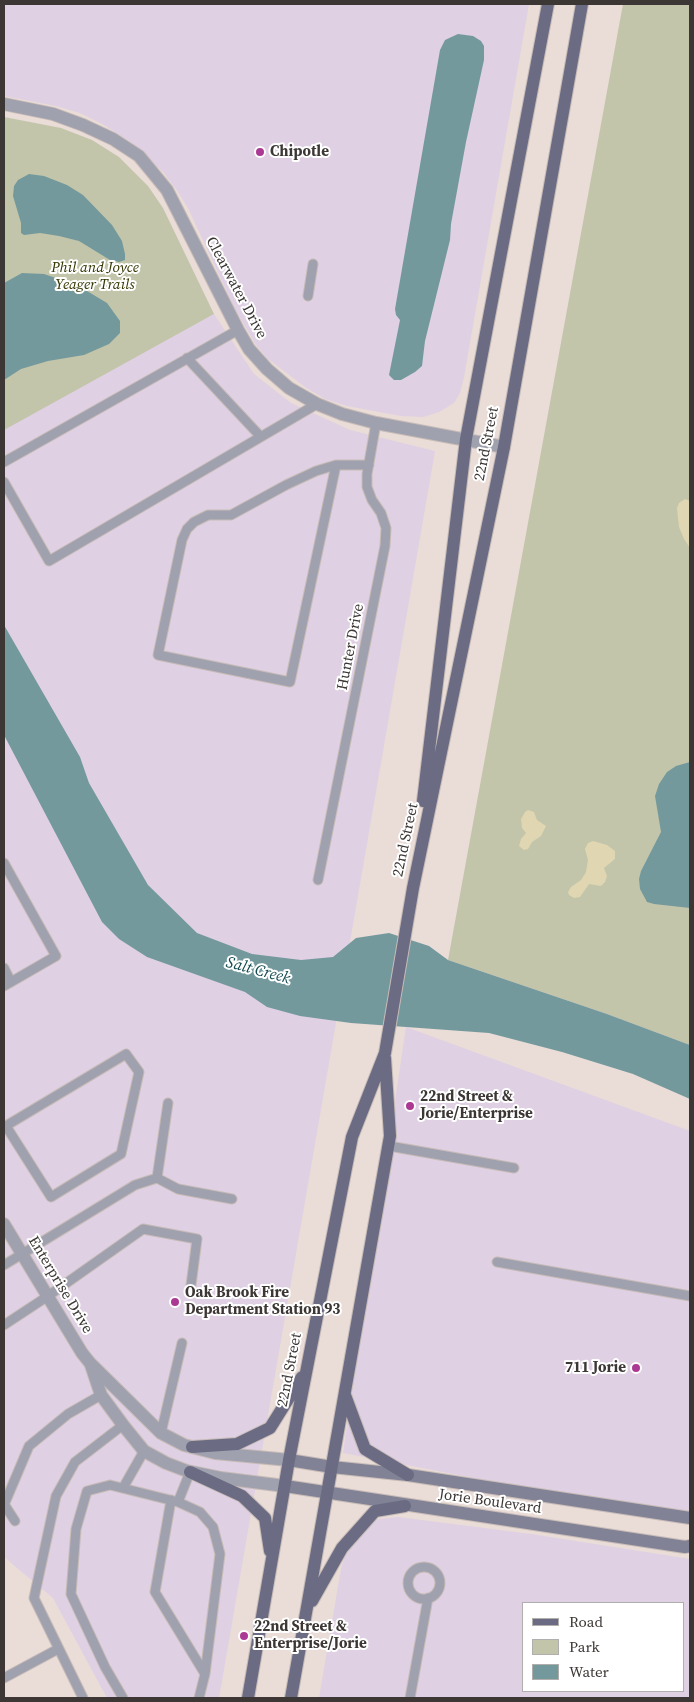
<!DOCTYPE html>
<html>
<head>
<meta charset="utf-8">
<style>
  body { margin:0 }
  #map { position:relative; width:694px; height:1702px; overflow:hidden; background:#eadcd7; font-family:"Source Serif 4",serif }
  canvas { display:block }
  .frame { position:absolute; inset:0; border:5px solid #3c3735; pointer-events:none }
  .legend { position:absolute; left:522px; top:1602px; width:162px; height:90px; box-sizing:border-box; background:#fff; border:1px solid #b1afae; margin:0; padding:6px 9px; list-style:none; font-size:15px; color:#3c3735 }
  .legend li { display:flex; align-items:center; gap:10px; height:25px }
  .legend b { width:25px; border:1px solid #b1afae }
</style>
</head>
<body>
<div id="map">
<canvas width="694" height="1702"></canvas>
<div class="frame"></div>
<ul class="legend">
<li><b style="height:6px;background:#6b6c83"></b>Road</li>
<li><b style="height:14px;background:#c2c5aa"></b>Park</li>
<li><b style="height:14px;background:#74999d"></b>Water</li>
</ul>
</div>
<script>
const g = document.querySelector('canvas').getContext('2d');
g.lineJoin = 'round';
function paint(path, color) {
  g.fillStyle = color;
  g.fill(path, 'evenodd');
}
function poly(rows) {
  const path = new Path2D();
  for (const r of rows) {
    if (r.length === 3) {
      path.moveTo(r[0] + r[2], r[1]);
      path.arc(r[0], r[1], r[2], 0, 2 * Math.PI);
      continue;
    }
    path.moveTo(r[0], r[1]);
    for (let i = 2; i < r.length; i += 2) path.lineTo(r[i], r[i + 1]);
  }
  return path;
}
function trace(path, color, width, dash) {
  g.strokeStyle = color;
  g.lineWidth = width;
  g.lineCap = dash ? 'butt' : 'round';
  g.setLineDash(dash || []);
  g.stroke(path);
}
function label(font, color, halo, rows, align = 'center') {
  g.font = font + ' "Source Serif 4",serif';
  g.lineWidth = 4;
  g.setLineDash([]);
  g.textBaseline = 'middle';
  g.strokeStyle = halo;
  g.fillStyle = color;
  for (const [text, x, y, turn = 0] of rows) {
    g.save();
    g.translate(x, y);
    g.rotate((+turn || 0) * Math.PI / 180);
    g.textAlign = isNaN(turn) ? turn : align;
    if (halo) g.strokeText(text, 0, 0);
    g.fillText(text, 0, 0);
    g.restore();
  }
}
paint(poly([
  [4,4,529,4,464,377,460,393,454,403,439,412,423,417,401,416,347,406,325,399,305,387,268,359,256,345,235,309,188,208,176,189,163,172,129,141,104,125,80,113,56,106,4,96],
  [214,314,254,374,291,403,350,430,435,451,219,1698,107,1698,53,1598,4,1557,4,429],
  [406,1027,690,1131,690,1519,343,1453],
  [398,1517,531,1534,690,1559,690,1698,319,1698,341,1569,345,1555,368,1524,378,1519],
  [523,1603,683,1603,683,1691,523,1691]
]), '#dfd0e3');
paint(poly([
  [623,4,690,4,690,1045,607,1014,448,960],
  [4,117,61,128,92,140,119,157,148,186,163,208,214,314,4,430]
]), '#c2c5aa');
paint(poly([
  [685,499,690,501,690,548,684,539,679,527,677,508,679,503],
  [528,810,534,812,537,820,546,826,541,836,532,842,528,849,524,850,519,846,521,839,526,833,522,828,521,819,525,812],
  [593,841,607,845,615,851,615,859,604,868,607,876,605,882,601,886,589,884,580,897,574,898,569,895,568,892,571,887,581,880,586,872,588,860,585,849,588,843]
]), '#e0d6b1');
paint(poly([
  [458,34,473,36,481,41,484,46,484,60,466,142,451,224,450,240,425,341,422,366,415,372,401,380,394,380,389,375,400,320,396,315,395,309,440,50,445,40],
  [29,174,44,176,67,185,83,195,112,225,122,241,125,254,125,260,119,262,110,260,79,241,59,236,40,233,24,235,21,233,21,223,13,196,14,186,18,180],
  [22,273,44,274,77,285,107,303,120,321,120,333,109,344,84,355,48,361,21,369,4,380,4,283],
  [4,625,80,757,89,783,148,885,197,933,252,954,301,960,333,957,356,938,389,933,429,946,448,960,607,1014,690,1045,690,1099,633,1074,562,1052,489,1033,351,1023,300,1016,267,1007,245,992,147,957,119,939,102,922,4,735],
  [690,762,690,908,654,904,647,902,640,889,639,879,641,871,661,832,655,796,659,784,667,772,676,766]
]), '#74999d');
const service = poly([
  [308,296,313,264],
  [187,358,261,437],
  [4,462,238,330],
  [336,465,290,682,158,655,182,540,187,529,194,522,208,515,231,515,286,485,316,471,336,465,369,465],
  [4,482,49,561,317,404],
  [4,863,56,956,4,986],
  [318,880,385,546,386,528,381,513,372,500,367,487,367,474,376,423],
  [4,968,11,982],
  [4,1127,126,1054,139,1072,121,1154,51,1197,6,1126],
  [389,1146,514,1168],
  [157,1178,178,1189,232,1199],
  [497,1262,690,1296],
  [4,1265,135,1185,157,1178,168,1103],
  [4,1325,48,1296,143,1229,197,1239,191,1285],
  [161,1433,182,1343],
  [190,1472,178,1502,200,1512,213,1527,220,1554,205,1674,199,1698],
  [123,1488,144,1451],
  [171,1500,155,1592,205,1674],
  [4,1504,15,1521],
  [4,1505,29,1446,68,1414,101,1395],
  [424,1583,16],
  [4,1678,58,1649],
  [83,1698,34,1598,56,1496,75,1462,123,1425],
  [123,1698,105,1667,71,1594,76,1529,87,1491,110,1485,178,1502],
  [410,1698,428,1598]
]);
const minor = poly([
  [4,104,53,114,83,125,113,139,139,156,167,190,238,330,249,349,267,369,289,388,317,404,342,414,376,423,504,447],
  [4,1224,82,1353,90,1363,161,1433,184,1445,215,1453,289,1460],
  [91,1365,101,1395,123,1425,144,1451,166,1463,187,1471,221,1478,285,1486]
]);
const secondary = poly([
  [289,1460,332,1467,408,1475,690,1518],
  [285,1486,685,1547,690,1546]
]);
const primary = poly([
  [423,801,466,439,548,4],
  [345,1395,365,1449,408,1475],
  [192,1447,237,1444,270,1428,302,1377],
  [190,1472,242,1496,265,1518,270,1551],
  [312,1601,342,1548,375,1511,405,1506],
  [248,1698,289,1460,352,1137,385,1053,413,888,504,447,582,4],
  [291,1698,390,1136,385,1058]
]);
trace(service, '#c7bbb7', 11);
trace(minor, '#c7bbb7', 14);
trace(secondary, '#c7bbb7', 14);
trace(primary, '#c7bbb7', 14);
trace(service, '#a0a1ae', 9);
trace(minor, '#a0a1ae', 12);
trace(secondary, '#818295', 12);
trace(primary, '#6b6c83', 12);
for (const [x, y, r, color] of [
  [260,152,5,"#ab3893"],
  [410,1106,5,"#ab3893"],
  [175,1302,5,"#ab3893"],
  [636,1368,5,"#ab3893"],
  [244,1636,5,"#ab3893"]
]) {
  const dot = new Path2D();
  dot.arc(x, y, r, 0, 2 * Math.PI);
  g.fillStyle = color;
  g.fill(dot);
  trace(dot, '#fff', 2);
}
label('bold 15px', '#3c3735', '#fff', [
  ["Chipotle",270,152],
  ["22nd Street &",420,1097],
  ["Jorie/Enterprise",420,1114],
  ["Oak Brook Fire",185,1293],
  ["Department Station 93",185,1310],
  ["711 Jorie",626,1368,"right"],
  ["22nd Street &",254,1627],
  ["Enterprise/Jorie",254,1644]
], 'left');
label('italic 15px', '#343600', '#fff', [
  ["Phil and Joyce",95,268],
  ["Yeager Trails",95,285]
]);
label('15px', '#3c3735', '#fff', [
  ["Clearwater Drive",236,288,62],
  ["22nd Street",487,444,-79],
  ["Hunter Drive",351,647,-79],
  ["22nd Street",406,840,-78],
  ["Enterprise Drive",60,1285,59],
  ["22nd Street",290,1370,-79],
  ["Jorie Boulevard",490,1502,8]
]);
label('italic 16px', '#124a50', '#fff', [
  ["Salt Creek",258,971,15]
]);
</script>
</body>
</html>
